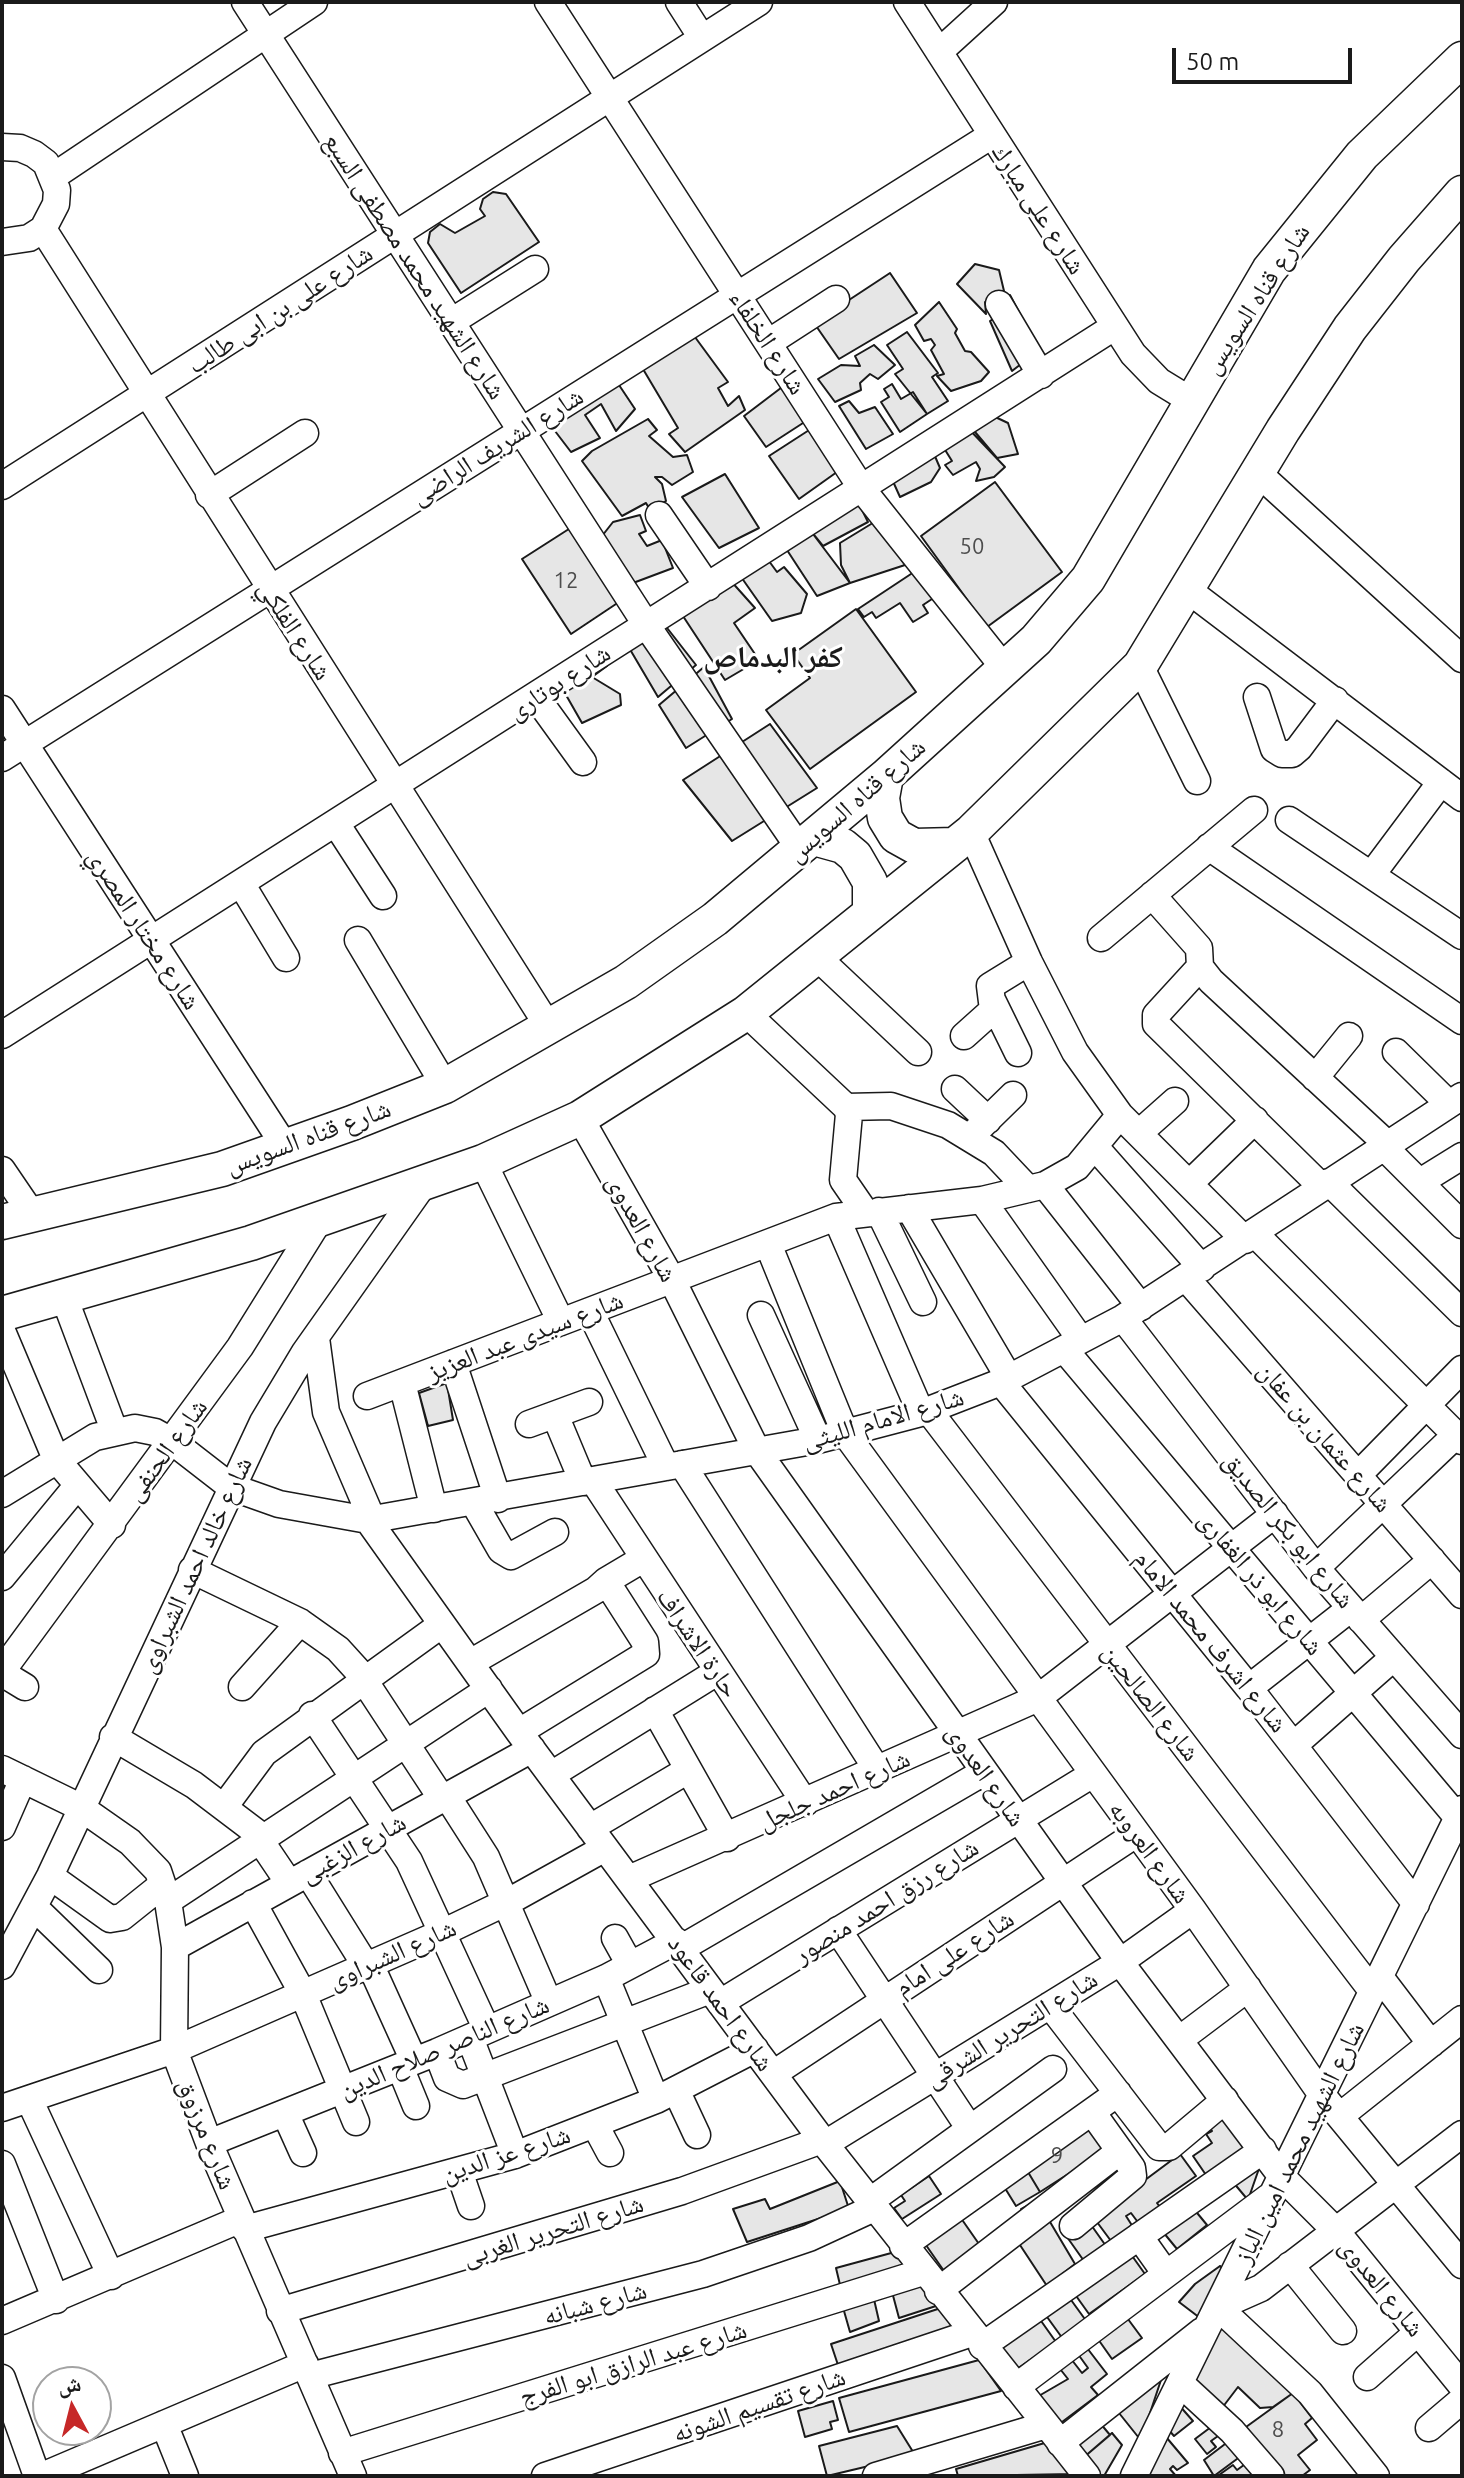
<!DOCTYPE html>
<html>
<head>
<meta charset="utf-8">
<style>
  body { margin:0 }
  #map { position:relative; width:1464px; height:2478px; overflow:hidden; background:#fff; font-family:Ubuntu,"Noto Naskh Arabic",sans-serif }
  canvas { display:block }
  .frame { position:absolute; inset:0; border:4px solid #1a1a1a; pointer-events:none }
  .north { position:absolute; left:32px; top:2366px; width:80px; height:80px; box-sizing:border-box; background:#fff; border:2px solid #a3a3a3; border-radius:50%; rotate:353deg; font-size:22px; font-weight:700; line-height:32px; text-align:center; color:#1a1a1a }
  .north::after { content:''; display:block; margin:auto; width:28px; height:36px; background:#c62828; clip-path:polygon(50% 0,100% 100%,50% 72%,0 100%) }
  .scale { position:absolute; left:1172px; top:48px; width:180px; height:36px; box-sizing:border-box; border:4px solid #1a1a1a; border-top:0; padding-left:10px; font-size:24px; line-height:28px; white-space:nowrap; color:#1a1a1a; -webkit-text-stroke:6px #fff; paint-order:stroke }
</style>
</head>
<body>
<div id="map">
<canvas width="1464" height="2478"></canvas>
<div class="frame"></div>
<div class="north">ش</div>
<div class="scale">50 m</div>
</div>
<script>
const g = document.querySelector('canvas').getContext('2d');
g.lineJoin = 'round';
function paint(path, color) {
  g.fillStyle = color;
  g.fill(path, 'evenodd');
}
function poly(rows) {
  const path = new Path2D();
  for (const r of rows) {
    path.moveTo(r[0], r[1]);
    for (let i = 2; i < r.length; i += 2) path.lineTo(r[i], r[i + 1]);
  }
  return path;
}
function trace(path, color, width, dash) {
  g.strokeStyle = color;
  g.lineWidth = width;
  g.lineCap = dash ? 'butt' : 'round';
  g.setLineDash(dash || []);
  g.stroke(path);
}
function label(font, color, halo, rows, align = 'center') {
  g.font = font + ' Ubuntu,"Noto Naskh Arabic",sans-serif';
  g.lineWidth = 6;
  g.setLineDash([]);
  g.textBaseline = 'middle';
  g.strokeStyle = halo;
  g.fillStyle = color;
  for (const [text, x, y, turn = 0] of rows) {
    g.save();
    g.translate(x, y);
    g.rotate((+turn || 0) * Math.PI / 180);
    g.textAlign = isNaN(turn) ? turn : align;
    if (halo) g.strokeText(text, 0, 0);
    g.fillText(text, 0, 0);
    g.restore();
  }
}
const building = poly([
  [493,192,506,194,539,242,461,293,428,243,430,232,440,224,455,233,485,216,480,209,483,199,493,192],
  [975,264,999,270,1004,291,985,302,986,314,957,284,975,264],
  [890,273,917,313,839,359,814,323,890,273],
  [1010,295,1039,350,1012,371,990,321,999,315,994,300,1010,295],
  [939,302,957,329,955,333,965,351,971,352,989,372,981,381,951,391,937,376,944,374,931,350,935,345,931,339,924,341,915,325,939,302],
  [907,332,938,373,932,377,948,401,927,414,895,374,903,369,887,345,907,332],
  [692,333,728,382,718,388,728,406,739,396,745,410,685,452,669,434,678,428,640,364,692,333],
  [874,345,895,365,878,379,870,374,860,383,861,390,835,402,818,379,841,365,860,366,855,356,874,345],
  [609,370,635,409,616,431,601,404,585,415,600,438,571,452,542,414,609,370],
  [798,375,820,412,766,447,744,416,798,375],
  [892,384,901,399,913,392,927,414,900,432,881,402,889,397,884,389,892,384],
  [849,401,859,413,875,407,893,434,866,449,839,406,849,401],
  [991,415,1008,423,1018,454,997,458,970,426,991,415],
  [648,419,657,430,649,436,673,457,687,455,693,472,672,485,662,477,655,477,662,484,666,501,650,510,646,503,622,516,582,461,592,451,648,419],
  [820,423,851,462,799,499,769,456,820,423],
  [966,426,1005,467,994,477,976,481,980,469,976,462,953,475,945,465,952,461,942,445,966,426],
  [934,454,940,468,931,482,900,497,891,477,934,454],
  [725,474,759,528,719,548,682,497,725,474],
  [995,482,1062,572,987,627,921,536,995,482],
  [856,498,868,522,823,546,810,530,856,498],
  [640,515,646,531,639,534,647,546,662,540,673,568,633,583,602,536,613,522,640,515],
  [876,521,905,565,850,583,841,565,840,543,876,521],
  [572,527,619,602,571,634,522,559,572,527],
  [810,530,850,583,817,596,785,547,810,530],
  [766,557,777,572,784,567,807,594,801,613,772,621,739,574,766,557],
  [920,568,938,595,923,605,928,613,913,622,900,603,876,618,872,612,864,617,858,609,920,568],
  [730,580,755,608,734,623,759,660,725,680,679,610,730,580],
  [856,609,916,692,810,769,766,710,810,678,793,654,856,609],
  [664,624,696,665,658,697,628,646,664,624],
  [597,658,607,666,592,677,620,694,621,705,582,723,562,688,597,658],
  [704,667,732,719,686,748,659,705,704,667],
  [770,724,817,788,732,841,683,780,770,724],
  [447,1383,453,1420,428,1426,419,1393,447,1383],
  [1224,2107,1250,2146,1206,2175,1193,2156,1212,2143,1206,2134,1212,2131,1204,2119,1224,2107],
  [1081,2116,1104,2151,1040,2192,1019,2157,1081,2116],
  [1180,2154,1196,2176,1157,2203,1165,2214,1143,2229,1131,2213,1126,2216,1133,2227,1111,2241,1094,2218,1180,2154],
  [1019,2157,1040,2192,1016,2206,995,2172,1019,2157],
  [1262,2160,1248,2200,1222,2169,1262,2160],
  [929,2176,941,2194,902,2219,894,2208,905,2201,901,2195,929,2176],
  [840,2181,849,2209,747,2242,733,2209,765,2199,770,2209,840,2181],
  [1184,2197,1207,2225,1177,2249,1154,2221,1184,2197],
  [1037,2200,1075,2264,1047,2286,1018,2242,1026,2218,1021,2209,1037,2200],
  [949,2201,979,2244,944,2271,912,2225,949,2201],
  [1089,2222,1106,2246,1084,2261,1067,2237,1089,2222],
  [1125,2246,1145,2274,1089,2314,1069,2286,1125,2246],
  [906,2249,914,2267,841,2289,836,2268,906,2249],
  [1220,2266,1228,2274,1200,2318,1179,2302,1195,2284,1220,2266],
  [920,2280,936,2306,899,2318,891,2288,920,2280],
  [1066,2293,1087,2322,1063,2339,1042,2310,1066,2293],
  [873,2295,879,2321,850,2332,842,2304,873,2295],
  [953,2304,962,2331,840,2371,831,2344,953,2304],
  [1034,2311,1056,2342,1014,2371,992,2341,1034,2311],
  [1122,2311,1142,2338,1112,2359,1093,2332,1122,2311],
  [1223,2322,1293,2393,1273,2407,1260,2408,1238,2387,1222,2408,1192,2382,1223,2322],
  [1070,2343,1084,2344,1107,2374,1091,2387,1098,2395,1058,2425,1037,2397,1068,2379,1049,2355,1061,2346,1082,2373,1088,2368,1070,2343],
  [979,2360,1001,2391,849,2432,839,2398,979,2360],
  [1165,2368,1148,2419,1139,2438,1115,2408,1165,2368],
  [1293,2393,1312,2418,1305,2424,1317,2440,1298,2455,1310,2470,1302,2476,1283,2476,1246,2427,1293,2393],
  [833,2401,838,2420,830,2422,832,2429,805,2437,798,2411,833,2401],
  [1178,2404,1193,2421,1174,2436,1167,2428,1178,2404],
  [1090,2411,1110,2435,1083,2458,1062,2435,1090,2411],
  [897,2426,915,2455,827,2476,819,2446,897,2426],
  [1211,2427,1218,2436,1211,2441,1216,2447,1207,2454,1195,2439,1211,2427],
  [1161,2431,1188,2463,1177,2470,1173,2466,1170,2469,1176,2476,1141,2476,1161,2431],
  [1112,2433,1122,2445,1104,2476,1099,2476,1083,2458,1112,2433],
  [1229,2441,1241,2456,1214,2476,1204,2460,1229,2441],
  [1048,2442,1074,2474,958,2476,956,2469,1048,2442],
  [1248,2462,1254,2476,1219,2475,1233,2465,1237,2470,1248,2462]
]);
paint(building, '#e6e6e6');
trace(building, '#1a1a1a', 2);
const minor = poly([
  [245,2,647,626,800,849],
  [548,2,862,489,1005,669],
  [679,2,702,38],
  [907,2,1133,354,1159,381,1190,400],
  [939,52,994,2],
  [2,147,20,148,34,154,46,163,57,190,56,204,43,229,29,238,2,242],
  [54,176,314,2],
  [43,229,550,1029],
  [999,304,1041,375],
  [451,322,535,269],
  [768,343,836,299],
  [1258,473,1462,659],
  [2,486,759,2],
  [209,495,305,433],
  [659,515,708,587],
  [1188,590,1462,798],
  [1140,666,1197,781],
  [536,697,583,762],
  [1257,697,1274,749,1282,754,1292,754,1299,748,1335,700],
  [2,709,286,1148],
  [2,758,992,135],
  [1289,820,1462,936],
  [337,825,383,896],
  [971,832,1029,962,1075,1052,1120,1115,1245,1240],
  [1209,847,1462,1021],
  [1373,873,1441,782],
  [242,885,286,958],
  [1152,895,1199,948,1200,967,1211,981,1387,1144],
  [1101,938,1254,810],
  [358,940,445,1086],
  [816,956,918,1052],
  [1200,967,1156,1015,1156,1024,1322,1187],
  [993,1002,1018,1053],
  [746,1013,846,1107,849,1114,843,1180,865,1212],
  [2,1035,1114,327],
  [964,1036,993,1010,990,986,1029,962],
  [1396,1052,1449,1104],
  [1315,1078,1349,1036],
  [955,1089,988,1120],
  [846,1107,891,1106,948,1125,994,1153,1028,1189],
  [580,1118,672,1280,757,1451,1120,1962,1282,2177,1336,2231,1462,2386],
  [1139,1133,1175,1101],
  [970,1137,1013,1095],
  [1383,1146,1462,1225],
  [1096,1148,1202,1268],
  [483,1162,561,1322],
  [2,1170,34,1217],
  [1329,1182,1462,1313],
  [1420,1182,1462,1156],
  [1190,1183,1255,1120],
  [1045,1185,1141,1307],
  [982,1200,1081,1340],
  [909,1208,1009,1378],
  [879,1211,923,1302],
  [836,1217,921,1413],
  [1254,1233,1462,1441],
  [768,1244,845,1433,1193,1910,1322,2095,1462,2265],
  [1187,1279,1462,1595],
  [64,1297,114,1430],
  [590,1311,666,1467],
  [761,1315,818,1440],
  [1123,1318,1316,1568,1462,1735],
  [2,1331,56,1459,112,1525],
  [316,1338,326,1412,372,1519],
  [1064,1349,1458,1818],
  [453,1363,498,1499],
  [1001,1382,1249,1688,1416,1904],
  [402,1383,434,1509],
  [367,1396,836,1217,982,1200,1045,1185,1077,1167,1120,1115],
  [929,1411,1373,1992],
  [555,1415,583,1482],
  [529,1424,589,1402],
  [682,1464,878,1771],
  [1358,1475,1462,1369],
  [593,1480,805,1803],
  [2,1494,95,1437,135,1428,155,1432,173,1442,231,1487,279,1504,368,1520,818,1440,921,1413,1001,1382,1123,1318,1462,1096],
  [474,1503,501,1550,511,1556,555,1532],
  [368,1520,519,1732,825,2144,1087,2476],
  [1316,1568,1456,1435],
  [192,1570,300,1622,338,1649,358,1671,442,1799],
  [2,1577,77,1486],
  [1361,1620,1432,1560],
  [470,1663,596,1590,606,1581],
  [2,1671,240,1347,318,1222],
  [2,1673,25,1687],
  [242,1687,300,1622],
  [1249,1688,1351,1608],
  [655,1710,727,1838],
  [312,1715,409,1861,487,2030],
  [519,1732,646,1654,645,1642,606,1581,643,1559],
  [113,1737,194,1785,264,1838],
  [1294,1745,1394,1657],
  [2,1769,80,1807,130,1842,158,1871,168,1901,175,1947,174,2050,209,2143,353,2476],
  [551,1775,717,1672],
  [447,1796,486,1857,549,2003],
  [224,1807,264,1753,441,1625],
  [2,1827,23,1779],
  [590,1828,688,1770],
  [260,1840,289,1883],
  [308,1873,366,1966],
  [50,1876,110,1919,122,1917,162,1885],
  [629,1879,1038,1698,1275,1514],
  [168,1901,489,1689],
  [253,1903,303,1994,356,2122],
  [35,1908,99,1970],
  [838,1930,970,2129],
  [615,1938,630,1965],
  [175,1947,532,1749],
  [680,1949,984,1772],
  [370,1964,414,2061],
  [2,1966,50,1876,263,1422,305,1352,423,1185],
  [1380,1977,1431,2044],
  [606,1978,656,2100],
  [720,2003,1093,1774],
  [1050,2005,1159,2147,1169,2147,1225,2100],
  [470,2038,515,2155],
  [1179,2040,1248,1988],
  [437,2052,447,2078,463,2085,710,1990],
  [400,2067,416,2106],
  [773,2074,1136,1834],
  [676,2090,697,2135],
  [29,2099,111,2276],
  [2,2108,174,2050,444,1932,515,1898,605,1848],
  [285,2113,303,2153],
  [1340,2116,1462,2019],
  [595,2125,610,2153],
  [209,2143,437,2052,606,1978,676,1941],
  [825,2144,1120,1962,1193,1910],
  [2,2164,56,2300],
  [459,2171,471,2206],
  [869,2202,1053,2069],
  [1073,2226,1133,2176,1132,2168,1092,2112],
  [245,2229,515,2155,656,2100,755,2049],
  [1139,2236,1166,2274],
  [903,2246,1118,2093],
  [1290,2265,1343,2331],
  [938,2291,1120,2151],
  [280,2311,682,2191,822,2140],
  [2,2321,241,2219],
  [982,2346,1263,2150],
  [310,2376,703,2274,809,2238,874,2208],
  [1367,2377,1418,2332],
  [2,2378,37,2476],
  [1180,2383,1232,2431,1271,2476],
  [1016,2387,1269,2197],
  [164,2424,185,2476],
  [1429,2428,1462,2400],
  [1060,2443,1202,2331],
  [342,2453,923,2272],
  [42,2476,305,2364],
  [545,2476,972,2333],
  [876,2476,1046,2425],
  [1134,2476,1462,1809],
  [1376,2476,1310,2393,1218,2307,1261,2288,1462,2134]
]);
const major = poly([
  [886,776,882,798,885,818,896,836,914,846,955,845],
  [814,838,843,846,855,856,870,882,870,912],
  [2,1222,222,1169,352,1123,445,1086,626,982,715,919,886,776,1036,640,1088,579,1269,270,1362,155,1462,59],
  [2,1314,251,1243,483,1162,580,1118,746,1013,971,832,1140,666,1283,430,1350,328,1404,259,1462,193]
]);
trace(minor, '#1a1a1a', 29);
trace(major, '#1a1a1a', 37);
trace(minor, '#fff', 26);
trace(major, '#fff', 34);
label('22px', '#4d4d4d', null, [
  ["50",972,547],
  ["12",566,581],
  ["9",1057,2156],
  ["8",1278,2430]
]);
label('26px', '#1a1a1a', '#fff', [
  ["شارع على مبارك",1039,209,57],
  ["شارع الشهيد محمد مصطفى السبع",415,266,57],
  ["شارع قناه السويس",1256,299,-57],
  ["شارع على بن ابى طالب",280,309,-33],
  ["شارع الخلفاء",768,342,57],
  ["شارع الشريف الراضى",497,446,-32],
  ["شارع الفلكي",295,630,57],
  ["شارع بوتارى",559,682,-33],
  ["شارع قناه السويس",856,800,-41],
  ["شارع مختار المصري",144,929,57],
  ["شارع قناه السويس",308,1137,-20],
  ["شارع العدوى",642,1228,61],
  ["شارع سيدى عبد العزيز",525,1336,-21],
  ["شارع الامام الليثى",883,1419,-16],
  ["شارع عثمان بن عفان",1325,1437,49],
  ["شارع الحنفى",166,1450,-54],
  ["شارع ابو بكر الصديق",1289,1530,51],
  ["شارع خالد احمد الشبراوى",195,1565,-65],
  ["شارع ابو ذر الغفارى",1261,1583,50],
  ["شارع اشرف محمد الامام",1211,1641,51],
  ["حارة الاشراف",698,1643,56],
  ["شارع الصالحين",1151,1702,52],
  ["شارع العدوى",986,1775,55],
  ["شارع احمد جلجل",834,1790,-24],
  ["شارع الزغبى",353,1848,-29],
  ["شارع العروبه",1150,1852,54],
  ["شارع رزق احمد منصور",886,1901,-32],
  ["شارع على امام",954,1953,-33],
  ["شارع الشبراوى",392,1954,-24],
  ["شارع احمد قاعود",721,2003,54],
  ["شارع التحرير الشرقى",1011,2029,-32],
  ["شارع الناصر صلاح الدين",444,2047,-23],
  ["شارع مرزوق",207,2134,68],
  ["شارع الشهيد محمد امين الباز",1299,2143,-64],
  ["شارع عز الدين",506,2154,-18],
  ["شارع التحرير الغربى",553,2230,-17],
  ["شارع العدوى",1382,2287,51],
  ["شارع شبانه",595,2303,-15],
  ["شارع عبد الرازق ابو الفرج",633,2363,-17],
  ["شارع تقسيم الشونه",759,2405,-19]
]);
label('bold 30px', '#1a1a1a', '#fff', [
  ["كفر البدماص",773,657]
]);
</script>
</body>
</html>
